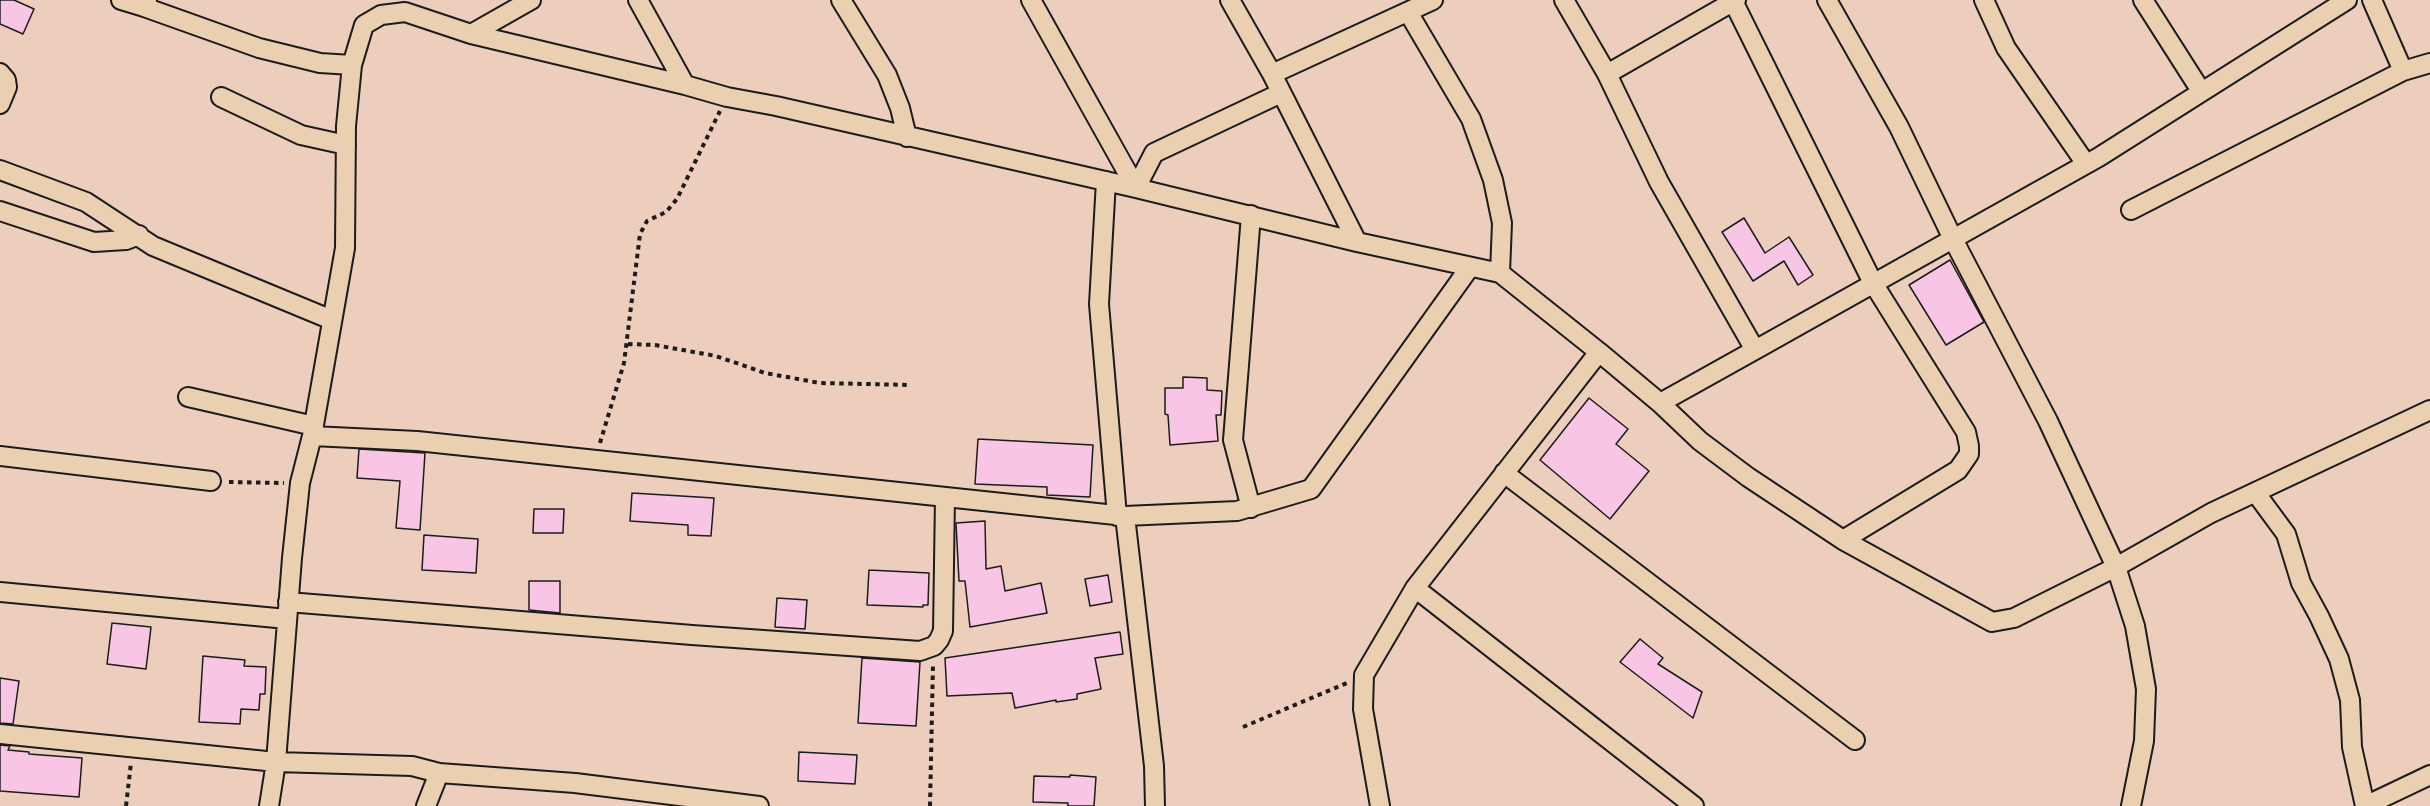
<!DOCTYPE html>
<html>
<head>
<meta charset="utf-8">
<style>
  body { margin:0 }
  canvas { display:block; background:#edcdbb }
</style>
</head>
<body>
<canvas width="2430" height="806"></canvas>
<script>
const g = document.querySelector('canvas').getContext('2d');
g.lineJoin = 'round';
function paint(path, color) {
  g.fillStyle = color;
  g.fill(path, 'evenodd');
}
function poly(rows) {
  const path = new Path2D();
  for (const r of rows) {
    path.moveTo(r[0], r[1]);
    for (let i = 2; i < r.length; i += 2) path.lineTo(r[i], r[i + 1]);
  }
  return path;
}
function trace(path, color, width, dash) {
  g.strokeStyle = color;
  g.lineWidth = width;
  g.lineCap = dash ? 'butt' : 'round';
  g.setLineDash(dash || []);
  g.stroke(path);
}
const building = poly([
  [0,0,14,0,34,9,23,34,0,24,0,0],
  [1744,218,1765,253,1789,237,1813,275,1798,285,1784,261,1753,281,1722,232,1744,218],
  [1950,260,1984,322,1946,345,1909,285,1950,260],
  [1183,377,1207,378,1207,390,1222,391,1221,415,1216,415,1218,441,1170,445,1168,415,1165,414,1165,388,1183,388,1183,377],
  [1589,398,1628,429,1616,444,1649,471,1610,519,1540,460,1589,398],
  [978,439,1093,445,1090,497,1047,495,1047,487,975,484,978,439],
  [359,449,425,453,420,530,396,528,400,481,357,478,359,449],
  [632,493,714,498,711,536,688,535,688,525,630,521,632,493],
  [534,509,564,509,563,533,533,533,534,509],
  [985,521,986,569,1001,566,1005,591,1041,583,1047,613,970,627,965,581,959,581,956,523,985,521],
  [424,535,478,539,476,573,422,570,424,535],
  [869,570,929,573,928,605,923,605,923,607,867,605,869,570],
  [1108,575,1112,602,1090,606,1085,579,1108,575],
  [529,581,560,581,560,613,529,610,529,581],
  [777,598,807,600,805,629,775,627,777,598],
  [112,623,151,627,146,669,107,664,112,623],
  [1120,632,1123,654,1095,658,1101,689,1077,694,1077,699,1056,702,1056,700,1015,708,1012,693,947,696,945,658,1120,632],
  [1640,639,1663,658,1658,664,1702,692,1693,718,1620,662,1640,639],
  [203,656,245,660,244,666,266,667,265,694,260,694,259,710,241,709,240,724,199,722,203,656],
  [862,658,920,662,916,726,858,723,862,658],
  [0,678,19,681,13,724,0,723,0,678],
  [0,745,10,746,8,750,29,752,29,754,82,758,79,797,0,791,0,745],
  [799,752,857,755,855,784,798,781,799,752],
  [1070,775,1096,777,1094,806,1068,806,1068,803,1033,802,1034,776,1070,777,1070,775]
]);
paint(building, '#f8c5e4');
trace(building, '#1c1c1c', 1.5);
const minor = poly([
  [121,0,144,7],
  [147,0,144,7,259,48,320,63,352,65],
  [638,0,685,85],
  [841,0,887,75,900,108,907,137],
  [1031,0,1136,188],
  [1230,0,1272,74,1357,242],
  [1564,0,1607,74,1659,182,1755,350,1660,403],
  [1827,0,1899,127,1953,239,2048,421,2116,567,2135,626,2146,689,2144,741,2131,806],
  [1984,0,2006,48,2086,164],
  [2143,0,2201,91],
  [2372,0,2403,71],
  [1733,1,1873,283,1966,432,1969,446,1969,454,1958,470,1843,540],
  [1408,12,1471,119,1493,180,1502,223,1500,273],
  [471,34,531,0],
  [0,73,6,80,7,87,0,104],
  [1272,74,1433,0],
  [1607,74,1736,0],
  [221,97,301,135,346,145],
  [0,170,86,202,153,246,332,320],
  [1106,181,1099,304,1117,516],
  [1136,188,1154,153,1281,93],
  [2131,210,2403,71,2430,63],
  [0,211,94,242,126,240,139,235],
  [1251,215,1233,440,1251,508],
  [1755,350,2099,157,2347,0],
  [188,397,314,426],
  [312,436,417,441,1125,516,1154,766,1155,806],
  [0,456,211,481],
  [1504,473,1855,740],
  [2255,492,2286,534,2301,583,2319,616,2339,659,2350,700,2352,747,2365,806],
  [1125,516,1237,511,1311,489,1470,267],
  [1415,588,1694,806],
  [0,592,287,619],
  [288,602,692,635,920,651,934,646,939,640,943,631,945,497],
  [0,734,276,762,412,766,439,773,575,783,759,806],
  [269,806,276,762,292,558,300,483,312,436,345,248,346,126,352,65,364,25,381,15,405,12,471,34,685,85,727,97,776,106,1136,188,1357,242,1500,273,1599,352,1660,403,1700,441,1748,477,1843,540,1992,622,2014,618,2116,567,2211,513,2430,410],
  [426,806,439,773],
  [1380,806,1363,709,1364,675,1415,588,1599,352],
  [2365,806,2430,775]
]);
trace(minor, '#1c1c1c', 22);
trace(poly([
  [628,344,655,345,716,356,765,373,820,383,911,385],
  [600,443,624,363,640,234,647,221,666,212,677,199,720,111],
  [229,482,284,483],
  [1243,727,1347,683],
  [126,806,131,763],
  [930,806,933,664]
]), '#1c1c1c', 4, [4.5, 4.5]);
trace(minor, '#eacfb1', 18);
</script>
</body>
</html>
